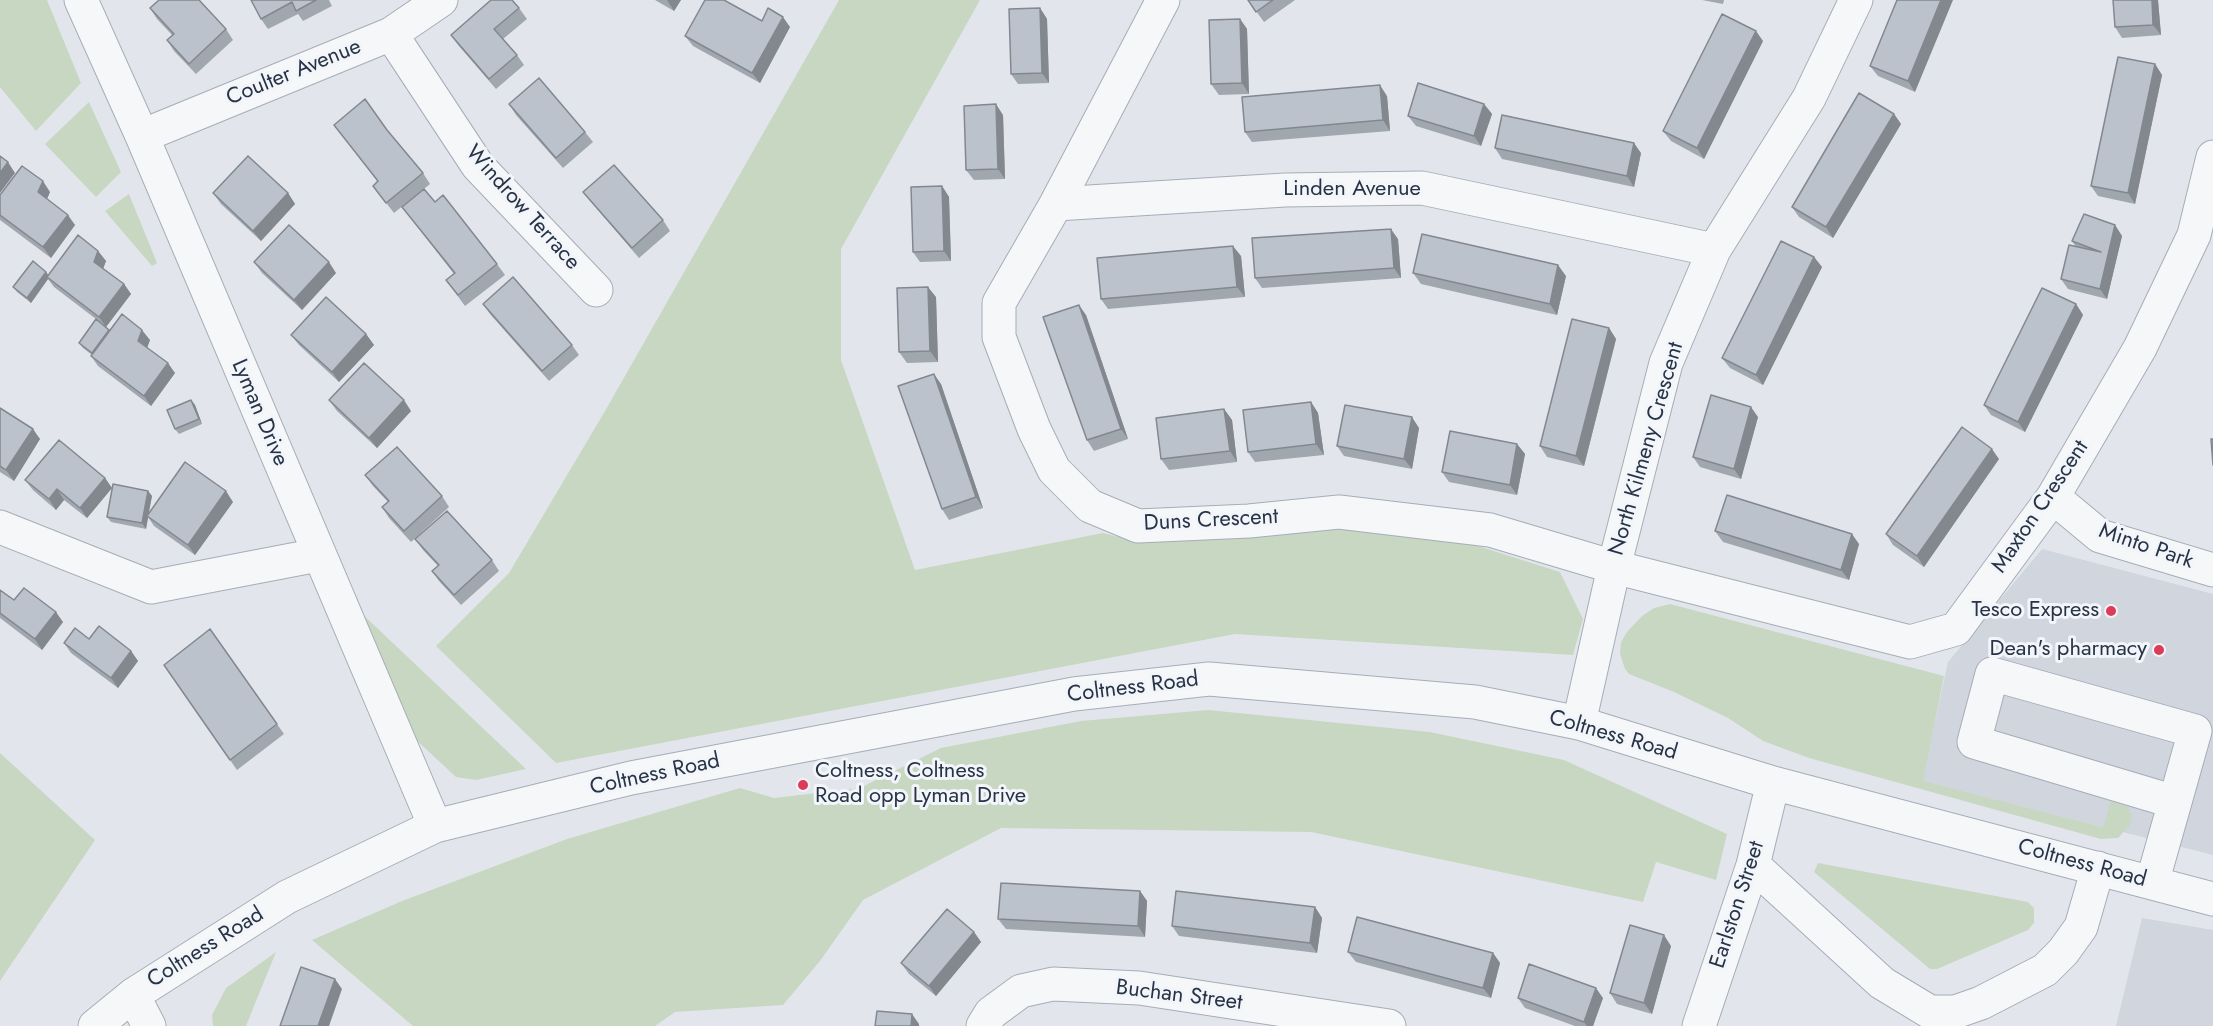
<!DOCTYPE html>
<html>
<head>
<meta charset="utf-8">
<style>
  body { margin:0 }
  canvas { display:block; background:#e2e6ec }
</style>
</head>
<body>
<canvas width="2213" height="1026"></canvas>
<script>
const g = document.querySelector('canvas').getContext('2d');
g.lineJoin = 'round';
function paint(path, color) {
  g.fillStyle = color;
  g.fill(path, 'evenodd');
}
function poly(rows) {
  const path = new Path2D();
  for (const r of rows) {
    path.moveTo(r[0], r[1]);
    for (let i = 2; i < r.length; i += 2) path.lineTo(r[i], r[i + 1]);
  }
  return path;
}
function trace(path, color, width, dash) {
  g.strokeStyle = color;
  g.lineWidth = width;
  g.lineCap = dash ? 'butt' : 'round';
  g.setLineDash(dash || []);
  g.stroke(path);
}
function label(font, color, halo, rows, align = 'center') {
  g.font = font + ' Jost,sans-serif';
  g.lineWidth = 6;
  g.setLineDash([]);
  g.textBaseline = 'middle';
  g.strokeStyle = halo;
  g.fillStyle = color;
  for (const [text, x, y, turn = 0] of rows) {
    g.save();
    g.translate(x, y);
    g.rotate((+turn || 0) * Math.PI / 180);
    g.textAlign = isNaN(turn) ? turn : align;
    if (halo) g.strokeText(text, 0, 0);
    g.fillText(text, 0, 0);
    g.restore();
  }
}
paint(poly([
  [2042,549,2213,594,2213,855,1922,781,1948,662],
  [2142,918,2213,930,2213,1026,2116,1026]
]), '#d0d5de');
paint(poly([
  [0,0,47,0,81,83,36,131,0,87],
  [839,0,980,0,841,249,841,360,915,570,1103,533,1131,540,1345,529,1456,539,1560,572,1583,619,1573,655,1235,634,556,763,436,646,509,573,605,411],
  [89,102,121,172,96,197,45,144],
  [129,194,157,263,152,266,105,211],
  [1670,604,1944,676,1923,781,2103,827,2111,801,2128,807,2132,815,2130,825,2118,838,2101,839,1809,758,1763,741,1728,718,1674,692,1629,674,1625,669,1620,654,1621,642,1627,632,1642,616,1654,608],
  [357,609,526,769,476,780,456,777,414,738],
  [1208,710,1430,732,1564,760,1727,834,1716,880,1656,862,1643,902,1311,832,1001,828,863,900,820,961,783,1005,675,1012,655,1026,413,1026,312,940,402,901,567,839,740,788,774,798,860,788,941,748,1081,721],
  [0,753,95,840,0,981],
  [1818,863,2028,902,2034,908,2034,923,2028,930,1937,969,1930,969,1814,872],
  [276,952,246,1026,213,1026,212,1015,226,988]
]), '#c8d7c2');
const minor = poly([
  [81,0,142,136,435,826],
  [1163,0,1056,204,999,303,999,337,1034,429,1054,470,1090,506,1138,526,1249,521,1339,512,1490,530,1614,567,1910,642,1956,629,2053,497,2140,348,2194,235,2213,157],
  [391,34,478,166,596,290],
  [142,136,391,34,441,0],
  [1056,204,1285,190,1422,188,1714,250],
  [2053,497,2100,536,2213,570],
  [0,527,151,587,318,555],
  [1579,723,1614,567,1666,363,1714,250,1809,98,1856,0],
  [1753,865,1882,983,1930,1012,1955,1012,1981,1003,2045,970,2063,952,2081,927,2098,868],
  [2152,883,2175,802,2195,731,1992,674,1974,742,2175,802],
  [133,995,149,1026],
  [95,1026,133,995,287,897,435,826,631,778,1074,694,1209,679,1475,702,1579,723,1773,783,2213,899],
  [983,1026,991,1013,1021,991,1053,984,1139,988,1389,1026],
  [1699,1026,1753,865,1773,783]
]);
trace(minor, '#a6adb7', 35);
trace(minor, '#f5f7f9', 33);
paint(poly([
  [251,0,329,0,332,6,303,21,298,14,268,29,261,19],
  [655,0,681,0,674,11],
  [1248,0,1295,0,1264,22],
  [1702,0,1724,0,1723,4],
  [1897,0,1915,92,1878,76,1870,66],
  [2158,0,2161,35,2122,38,2115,27],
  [150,8,226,29,233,40,196,74,174,51,167,40,172,35,157,19],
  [519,8,527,19,503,39,517,55,524,65,496,89,458,45,451,35],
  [1040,8,1047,19,1049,83,1018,84,1011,74],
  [1240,19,1247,29,1249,94,1219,95,1211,84],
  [762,21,790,27,760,83,693,46,685,36],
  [1763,41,1704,159,1671,141,1663,131],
  [2155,64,2162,75,2135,204,2098,196,2091,186],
  [1387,96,1390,131,1252,142,1245,132],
  [509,104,585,132,593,142,563,168,516,115],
  [1484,104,1492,114,1481,146,1416,126,1408,116],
  [1894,114,1901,124,1833,238,1799,217,1792,207],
  [1003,115,1005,179,974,180,966,170],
  [334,125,387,131,423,173,430,184,394,213,373,186,378,182],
  [1495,148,1641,153,1634,187,1502,159],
  [942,186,949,197,951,261,920,262,913,252],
  [50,192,47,199,75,225,51,258,0,220,0,195],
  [583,192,663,220,670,231,639,258,591,202],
  [213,193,288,193,295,204,261,241,221,204],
  [435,202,497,264,505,275,465,306,446,280,454,274,402,207],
  [2115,225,2122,236,2107,299,2068,289,2061,279,2076,247,2072,241],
  [1398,239,1401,278,1262,288,1255,278],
  [98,251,106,261,103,268,124,284,131,294,106,327,110,330,150,340,147,347,175,373,151,406,98,366,91,356,92,355,83,348,79,343,96,319,54,287,48,279,31,303,17,292,13,287,46,272,48,275],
  [1241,256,1245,297,1108,309,1101,299],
  [1814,257,1822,267,1763,385,1730,368,1722,358],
  [254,262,336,273,302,310,262,273],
  [1413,273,1566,276,1557,315,1421,284],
  [936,297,938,362,907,363,899,352],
  [483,304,572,345,579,355,549,381,490,314],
  [2076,304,2083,315,2025,432,1991,415,1984,405],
  [1086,315,1128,439,1094,451,1087,440],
  [1609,328,1616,339,1584,466,1547,457,1540,446],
  [366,334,374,345,339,382,299,345,291,335],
  [941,384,983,508,949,520,942,509],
  [191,400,195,405,202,424,179,434,175,429],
  [329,400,411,411,377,448,337,411],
  [1311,402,1318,413,1324,455,1255,462,1248,452],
  [0,408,40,439,14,481,0,472],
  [1224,409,1232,420,1237,462,1169,470,1161,459],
  [1758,417,1741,479,1700,467,1693,457],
  [1419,428,1412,469,1344,456,1337,446],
  [1517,444,1525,454,1517,495,1449,482,1442,472],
  [1999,459,1924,567,1893,545,1886,534],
  [365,475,442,496,449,507,411,542,389,518,382,507,388,502,373,486],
  [105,478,112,488,87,518,64,500,56,510,33,490,25,480],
  [148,491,152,496,148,513,233,502,195,555,154,526,148,517,146,529,111,522,107,517],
  [1715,531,1859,544,1849,580,1723,542],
  [415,539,492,560,499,571,461,605,439,581,432,571,438,566,423,550],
  [0,590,14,600,63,622,42,650,0,618],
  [210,629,284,734,237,770,164,665],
  [89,639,131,651,138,661,118,688,71,653,64,643],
  [1140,891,1147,901,1145,937,1006,929,998,919],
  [1315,907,1322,918,1317,953,1179,936,1172,926],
  [974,932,981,942,936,996,909,974,901,963],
  [1671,946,1652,1014,1617,1004,1610,993],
  [1348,952,1493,953,1500,963,1491,998,1356,962],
  [1518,998,1603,998,1593,1026,1575,1026,1525,1008]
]), '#a1a7af');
paint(poly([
  [667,0,681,0,674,11],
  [1941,0,1953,0,1915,92,1908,81],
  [2152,0,2158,0,2161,35,2153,25],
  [1040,8,1047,19,1049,83,1042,73],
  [783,17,790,27,760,83,752,73],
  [1240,19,1247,29,1249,94,1242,83],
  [1756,31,1763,41,1704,159,1697,148],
  [2155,64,2162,75,2135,204,2128,193],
  [1380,85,1387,96,1390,131,1383,120],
  [996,104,1003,115,1005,179,998,169],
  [1484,104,1492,114,1481,146,1474,136],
  [1894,114,1901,124,1833,238,1826,227],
  [1634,143,1641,153,1634,187,1627,176],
  [8,162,15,173,0,193,0,173],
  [43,181,50,192,45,203,38,192],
  [942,186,949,197,951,261,944,251],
  [288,193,295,204,261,241,253,231],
  [68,215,75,225,51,258,43,247],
  [2115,225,2122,236,2107,299,2100,289],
  [1391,229,1398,239,1401,278,1394,268],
  [1233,246,1241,256,1245,297,1237,287],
  [98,251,106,261,102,272,94,262],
  [1814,257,1822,267,1763,385,1756,375],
  [329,262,336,273,302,310,294,300],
  [1558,265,1566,276,1557,315,1550,304],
  [46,272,50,277,47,277,48,279,31,303,27,298],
  [124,284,131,294,106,327,99,317],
  [928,287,936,297,938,362,930,351],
  [2076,304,2083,315,2025,432,2018,422],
  [1079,305,1086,315,1128,439,1121,429],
  [1609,328,1616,339,1584,466,1576,456],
  [142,330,150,340,146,351,138,341],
  [366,334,374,345,339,382,332,372],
  [168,363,175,373,151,406,144,396],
  [934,374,941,384,983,508,976,497],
  [191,400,195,405,202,424,199,419],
  [404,400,411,411,377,448,369,438],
  [1311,402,1318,413,1324,455,1316,444],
  [1751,407,1758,417,1741,479,1734,469],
  [1224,409,1232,420,1237,462,1230,451],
  [1412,417,1419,428,1412,469,1404,459],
  [33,429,40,439,14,481,6,470],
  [1517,444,1525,454,1517,495,1510,485],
  [1992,449,1999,459,1924,567,1917,556],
  [105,478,112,488,87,518,80,508],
  [57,489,64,500,56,510,49,499],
  [148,491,152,496,146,529,142,523],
  [226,491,233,502,195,555,188,545],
  [1852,534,1859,544,1849,580,1841,570],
  [56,612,63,622,42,650,35,639],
  [131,651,138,661,118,688,111,678],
  [1140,891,1147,901,1145,937,1138,926],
  [1315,907,1322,918,1317,953,1310,943],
  [974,932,981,942,936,996,929,986],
  [1664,935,1671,946,1652,1014,1644,1003],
  [1493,953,1500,963,1491,998,1483,988],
  [335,979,342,989,329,1026,318,1026],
  [1596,988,1603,998,1593,1026,1587,1026,1584,1022],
  [912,1014,919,1024,919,1026,911,1026]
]), '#83888f');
const building = poly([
  [159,0,199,0,226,29,189,64,167,40,174,34,150,8,159,0],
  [251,0,316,0,296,11,292,2,261,19,251,0],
  [491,0,512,0,519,8,494,29,517,55,489,79,451,35,491,0],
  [705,0,724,0,762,21,768,8,783,17,752,73,685,36,705,0],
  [1248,0,1273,0,1256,12,1248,0],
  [1897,0,1941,0,1908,81,1870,66,1897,0],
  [2113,0,2152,0,2153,25,2115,27,2113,0],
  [1040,8,1042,73,1011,74,1009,9,1040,8],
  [1722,14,1756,31,1697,148,1663,131,1722,14],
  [1240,19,1242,83,1211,84,1209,20,1240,19],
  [2118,57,2155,64,2128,193,2091,186,2118,57],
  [539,78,585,132,556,158,509,104,539,78],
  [1418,83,1484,104,1474,136,1408,116,1418,83],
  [1380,85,1383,120,1245,132,1242,97,1380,85],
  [1859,93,1894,114,1826,227,1792,207,1859,93],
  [365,99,387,130,423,173,386,203,373,186,378,181,334,125,365,99],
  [996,104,998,169,966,170,964,106,996,104],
  [1502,115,1634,143,1627,176,1495,148,1502,115],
  [0,156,8,162,0,173,0,156],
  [248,156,288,193,253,231,213,193,248,156],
  [614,165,663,220,632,248,583,192,614,165],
  [22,166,43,181,38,192,68,215,43,247,0,215,0,195,22,166],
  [942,186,944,251,913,252,911,187,942,186],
  [424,189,435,202,443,195,497,264,458,295,446,280,455,273,402,207,424,189],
  [2084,214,2115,225,2100,289,2061,279,2069,245,2101,252,2072,241,2084,214],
  [289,225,329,262,294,300,254,262,289,225],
  [1391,229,1394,268,1255,278,1252,238,1391,229],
  [1422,234,1558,265,1550,304,1413,273,1422,234],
  [78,235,98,251,94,262,124,284,99,317,47,277,78,235],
  [1781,241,1814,257,1756,375,1722,358,1781,241],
  [1233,246,1237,287,1101,299,1097,258,1233,246],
  [33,261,46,272,27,298,13,287,33,261],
  [513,277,572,345,542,371,483,304,513,277],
  [928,287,930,351,899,352,897,288,928,287],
  [2042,288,2076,304,2018,422,1984,405,2042,288],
  [326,297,366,334,332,372,291,335,326,297],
  [1079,305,1121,429,1087,440,1043,317,1079,305],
  [122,314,142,330,138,341,168,363,144,396,91,356,122,314],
  [96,319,109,330,92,353,79,343,96,319],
  [1572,319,1609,328,1576,456,1540,446,1572,319],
  [364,363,404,400,369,438,329,400,364,363],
  [934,374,976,497,942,509,898,386,934,374],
  [1711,395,1751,407,1734,469,1693,457,1711,395],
  [191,400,199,419,175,429,167,410,191,400],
  [1311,402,1316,444,1248,452,1243,410,1311,402],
  [1345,405,1412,417,1404,459,1337,446,1345,405],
  [0,408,33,429,6,470,0,466,0,408],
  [1224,409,1230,451,1161,459,1156,418,1224,409],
  [1962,427,1992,449,1917,556,1886,534,1962,427],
  [1450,431,1517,444,1510,485,1442,472,1450,431],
  [2211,439,2213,439,2213,465,2211,439],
  [59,440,105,478,80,508,57,489,49,499,25,480,59,440],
  [397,447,442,496,404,531,382,507,389,501,365,475,397,447],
  [185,462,226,491,188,545,147,516,185,462],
  [113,484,148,491,142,523,107,517,113,484],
  [1727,495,1852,534,1841,570,1715,531,1727,495],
  [447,511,492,560,454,595,432,571,439,565,415,539,447,511],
  [24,588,56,612,35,639,0,613,0,590,14,600,24,588],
  [99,626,131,651,111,678,64,643,75,628,89,639,99,626],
  [210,629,277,724,230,760,164,665,210,629],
  [1001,883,1140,891,1138,926,998,919,1001,883],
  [1176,891,1315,907,1310,943,1172,926,1176,891],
  [947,909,974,932,929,986,901,963,947,909],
  [1357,917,1493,953,1483,988,1348,952,1357,917],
  [1630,925,1664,935,1644,1003,1610,993,1630,925],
  [1529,964,1596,988,1584,1022,1518,998,1529,964],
  [301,967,335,979,318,1026,280,1026,301,967],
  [877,1011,912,1014,911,1026,875,1026,877,1011]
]);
paint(building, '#bbc2cc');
trace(building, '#83888f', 1.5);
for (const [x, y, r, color] of [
  [2111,611,6,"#dd3b58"],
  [2159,650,6,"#dd3b58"],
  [803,785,6,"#dd3b58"]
]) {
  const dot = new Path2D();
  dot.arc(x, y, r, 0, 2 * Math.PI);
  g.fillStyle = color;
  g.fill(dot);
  trace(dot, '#f2f5f9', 2);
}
label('22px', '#283446', '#f2f5f9', [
  ["Coulter Avenue",294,73,-22],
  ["Linden Avenue",1352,190],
  ["Windrow Terrace",522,208,48],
  ["Lyman Drive",259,413,67],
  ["North Kilmeny Crescent",1647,449,-74],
  ["Maxton Crescent",2041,507,-56],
  ["Duns Crescent",1211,521,-3],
  ["Minto Park",2146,547,19],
  ["Coltness Road",1133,688,-7],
  ["Coltness Road",1613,736,16],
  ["Coltness Road",655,775,-12],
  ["Coltness Road",2082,864,15],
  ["Earlston Street",1738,905,-72],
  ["Coltness Road",206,948,-32],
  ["Buchan Street",1179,996,7]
]);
label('22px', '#283446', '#f2f5f9', [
  ["Tesco Express",2099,611],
  ["Dean's pharmacy",2147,650],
  ["Coltness, Coltness",815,772,"left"],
  ["Road opp Lyman Drive",815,797,"left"]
], 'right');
</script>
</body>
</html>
